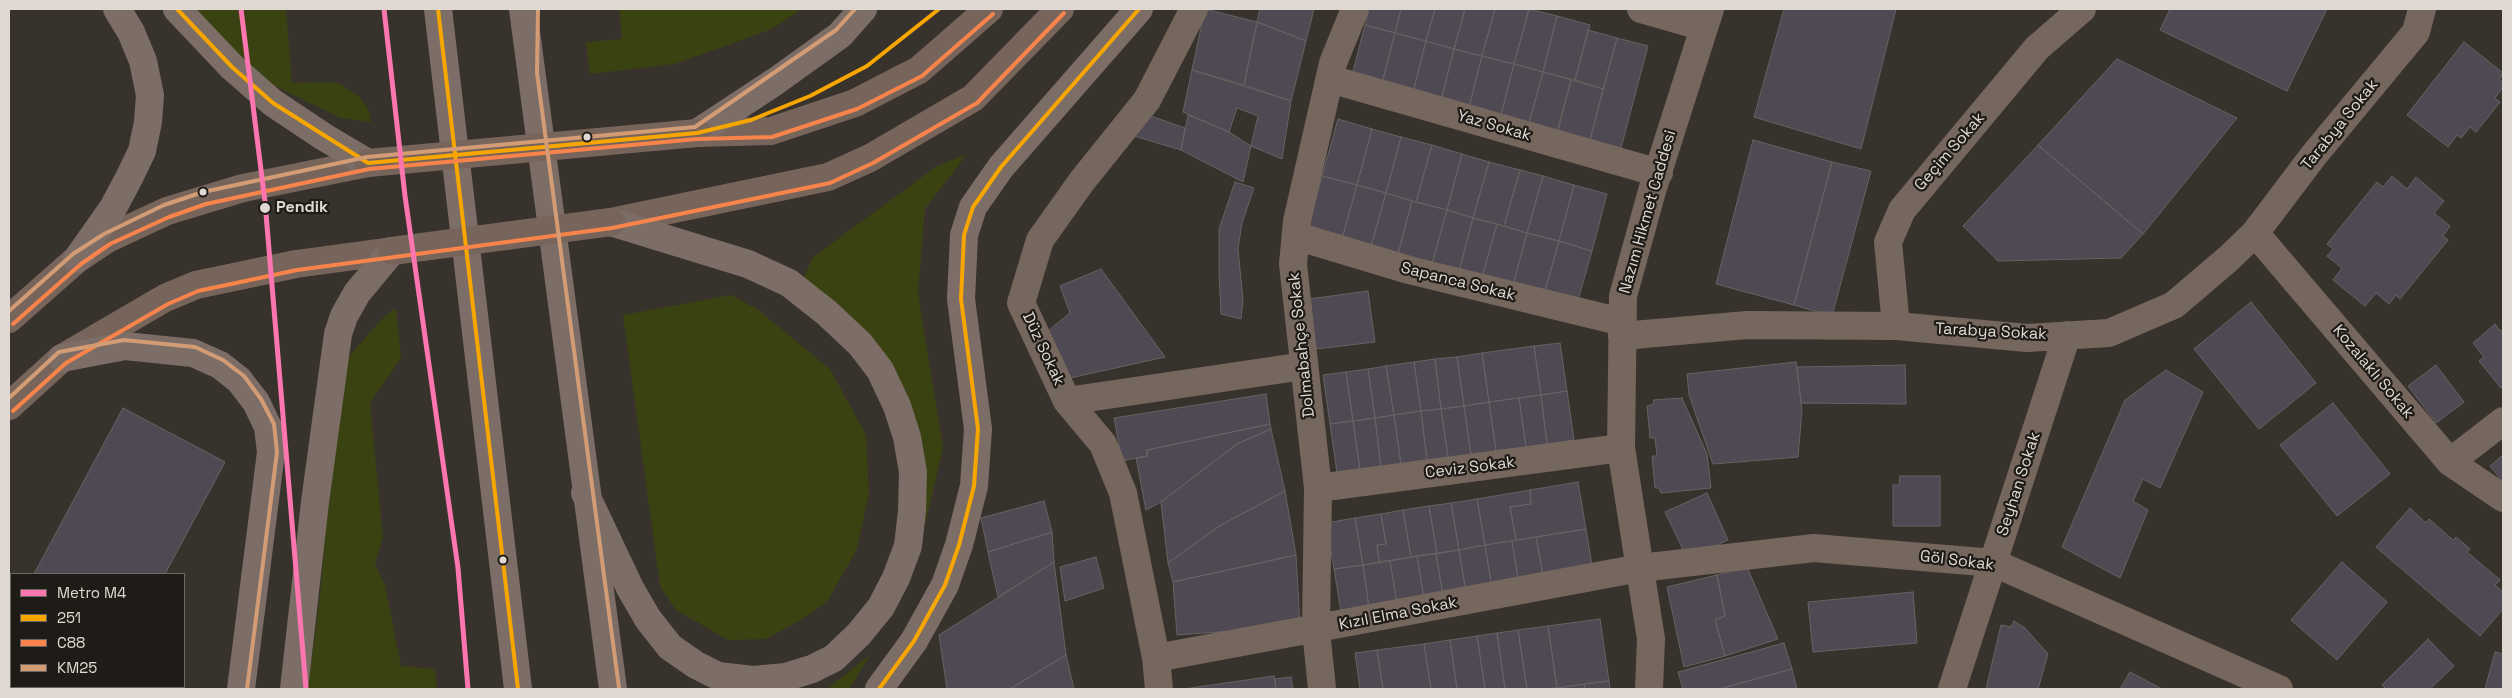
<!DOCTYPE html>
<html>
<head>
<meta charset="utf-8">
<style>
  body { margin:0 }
  #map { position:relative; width:2512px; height:698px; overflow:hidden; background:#38322d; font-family:"Space Grotesk",sans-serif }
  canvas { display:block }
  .frame { position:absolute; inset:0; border:10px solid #e0d9d3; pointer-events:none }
  .legend { position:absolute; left:10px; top:573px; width:175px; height:115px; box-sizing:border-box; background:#1f1b17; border:1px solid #6c6762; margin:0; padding:6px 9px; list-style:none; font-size:15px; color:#e0d9d3 }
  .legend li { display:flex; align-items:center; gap:10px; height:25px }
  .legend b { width:25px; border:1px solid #6c6762 }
</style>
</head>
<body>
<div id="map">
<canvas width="2512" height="698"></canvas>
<div class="frame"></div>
<ul class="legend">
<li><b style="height:6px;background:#fd76b0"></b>Metro M4</li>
<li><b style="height:6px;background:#f7a600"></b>251</li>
<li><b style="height:6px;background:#f8844c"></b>C88</li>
<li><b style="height:6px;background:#d39c74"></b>KM25</li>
</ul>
</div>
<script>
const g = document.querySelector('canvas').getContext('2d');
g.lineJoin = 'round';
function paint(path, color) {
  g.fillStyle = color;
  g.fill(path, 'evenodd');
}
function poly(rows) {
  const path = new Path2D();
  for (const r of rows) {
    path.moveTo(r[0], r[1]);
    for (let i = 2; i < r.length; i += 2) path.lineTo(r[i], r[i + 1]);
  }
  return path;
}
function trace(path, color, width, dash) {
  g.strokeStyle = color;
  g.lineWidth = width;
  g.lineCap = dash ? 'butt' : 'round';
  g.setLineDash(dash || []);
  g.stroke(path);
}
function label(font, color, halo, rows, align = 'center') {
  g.font = font + ' "Space Grotesk",sans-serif';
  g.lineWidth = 4.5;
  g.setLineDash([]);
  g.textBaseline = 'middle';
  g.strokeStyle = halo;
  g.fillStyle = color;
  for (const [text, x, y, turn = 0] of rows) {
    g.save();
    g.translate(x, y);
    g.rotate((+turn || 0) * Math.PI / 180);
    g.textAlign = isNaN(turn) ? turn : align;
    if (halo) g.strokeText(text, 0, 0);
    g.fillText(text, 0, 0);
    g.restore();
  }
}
paint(poly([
  [191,9,286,9,292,83,332,82,342,85,361,98,369,111,371,122,341,118,269,83,209,32],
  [619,9,802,9,772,29,675,64,590,74,586,42,622,39],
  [967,154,925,209,918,293,943,448,925,525,914,416,803,280,812,258,937,166],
  [731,295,757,309,830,369,866,435,869,493,857,549,827,602,801,620,766,639,728,640,676,610,660,586,623,315],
  [396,308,401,358,370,403,383,537,375,564,385,585,401,666,435,669,437,689,308,689,321,586,334,427,349,356,384,317],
  [871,654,849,689,827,689]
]), '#3a4211');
const building = poly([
  [1205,9,1257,22,1244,85,1192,70,1205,9],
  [1260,9,1314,9,1306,41,1257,22,1260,9],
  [1369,9,1401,9,1395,33,1365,25,1369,9],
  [1401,9,1435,9,1426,41,1395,33,1401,9],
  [1435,9,1465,9,1454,49,1426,41,1435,9],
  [1465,9,1495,9,1482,56,1454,49,1465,9],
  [1495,9,1529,9,1514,64,1482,56,1495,9],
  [1529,9,1557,16,1543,72,1514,64,1529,9],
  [1784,9,1896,9,1861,149,1754,117,1784,9],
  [2170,9,2327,9,2287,91,2160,30,2170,9],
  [1557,16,1590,25,1575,80,1543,72,1557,16],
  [1257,22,1306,41,1291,101,1244,85,1257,22],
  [1365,25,1395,33,1382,83,1352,75,1365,25],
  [1588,30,1617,38,1603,89,1575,80,1588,30],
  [1395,33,1426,41,1413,92,1382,83,1395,33],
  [1617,38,1648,46,1621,148,1590,140,1617,38],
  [1426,41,1454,49,1441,100,1413,92,1426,41],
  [2464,42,2503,73,2499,80,2503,83,2503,87,2495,98,2500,102,2476,132,2470,127,2461,138,2457,135,2448,147,2407,115,2464,42],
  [1454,49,1482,56,1469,107,1441,100,1454,49],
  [1482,56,1514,64,1501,115,1469,107,1482,56],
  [2117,59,2237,118,2143,234,2038,145,2117,59],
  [1514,64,1543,72,1529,123,1501,115,1514,64],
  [1192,70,1291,101,1282,159,1251,146,1258,116,1237,108,1229,132,1183,112,1192,70],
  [1543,72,1571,80,1558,131,1529,123,1543,72],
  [1571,80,1603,89,1590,140,1556,135,1571,80],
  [1148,115,1185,128,1181,150,1134,136,1148,115],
  [1188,115,1229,132,1251,146,1243,182,1181,150,1188,115],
  [1338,119,1372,129,1357,185,1322,176,1338,119],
  [1372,129,1401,137,1386,193,1357,185,1372,129],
  [1401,137,1432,145,1416,202,1386,193,1401,137],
  [1753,140,1832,162,1794,305,1716,284,1753,140],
  [1432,145,1462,154,1447,210,1416,202,1432,145],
  [2038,145,2143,234,2121,258,1998,261,1963,226,2038,145],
  [1462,154,1489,162,1473,218,1447,210,1462,154],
  [1489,162,1520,170,1504,226,1473,218,1489,162],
  [1832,162,1871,171,1832,316,1794,305,1832,162],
  [1520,170,1543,176,1527,233,1504,226,1520,170],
  [1322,176,1357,185,1341,242,1307,232,1322,176],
  [1543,176,1574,185,1559,241,1527,233,1543,176],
  [2392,176,2407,189,2416,177,2444,201,2434,213,2450,226,2443,236,2448,240,2400,299,2396,295,2389,304,2376,293,2365,306,2333,280,2342,268,2327,256,2333,249,2327,244,2377,182,2383,187,2392,176],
  [1235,182,1254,188,1242,223,1238,249,1243,300,1241,319,1221,314,1219,271,1219,229,1235,182],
  [1357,185,1386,193,1370,250,1341,242,1357,185],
  [1574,185,1607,194,1592,251,1559,241,1574,185],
  [1386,193,1412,201,1397,258,1370,250,1386,193],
  [1412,201,1447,210,1431,267,1397,258,1412,201],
  [1447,210,1473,218,1458,275,1431,267,1447,210],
  [1473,218,1497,224,1481,281,1458,275,1473,218],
  [1497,224,1527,233,1512,289,1481,281,1497,224],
  [1527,233,1559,241,1543,298,1512,289,1527,233],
  [1559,241,1592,251,1576,307,1543,298,1559,241],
  [1101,269,1165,357,1070,378,1044,334,1070,313,1060,286,1101,269],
  [1368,291,1375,342,1316,349,1309,299,1368,291],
  [2251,302,2316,383,2259,429,2194,349,2251,302],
  [2495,324,2500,331,2503,329,2503,387,2501,388,2479,361,2484,357,2473,343,2495,324],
  [1560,343,1567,391,1541,395,1534,346,1560,343],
  [1534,346,1541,395,1489,402,1482,353,1534,346],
  [1482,353,1489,402,1464,406,1457,357,1482,353],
  [1457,357,1464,406,1441,409,1435,359,1457,357],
  [1435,359,1441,409,1421,411,1414,362,1435,359],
  [1414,362,1421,411,1394,415,1386,366,1414,362],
  [1796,362,1802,410,1798,457,1713,464,1689,395,1687,374,1796,362],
  [1905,365,1906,404,1801,403,1797,367,1905,365],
  [2436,365,2464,402,2436,423,2408,386,2436,365],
  [1386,366,1394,415,1375,418,1368,369,1386,366],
  [1368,369,1375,418,1353,421,1346,372,1368,369],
  [2166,370,2203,392,2160,488,2143,479,2133,501,2148,510,2120,578,2062,547,2125,400,2166,370],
  [1346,372,1353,421,1330,424,1323,375,1346,372],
  [1567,391,1574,440,1547,444,1541,395,1567,391],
  [1266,394,1270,424,1147,450,1147,456,1122,461,1114,418,1266,394],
  [1541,395,1547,444,1526,447,1519,398,1541,395],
  [1519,398,1526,447,1496,451,1489,402,1519,398],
  [1682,398,1707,454,1711,488,1661,493,1659,488,1655,488,1652,456,1657,456,1655,438,1650,438,1647,406,1654,404,1653,400,1682,398],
  [1489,402,1496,451,1471,455,1464,406,1489,402],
  [2333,403,2390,474,2337,516,2280,445,2333,403],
  [1464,406,1471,455,1448,457,1441,409,1464,406],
  [123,408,225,462,165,574,34,574,123,408],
  [1441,409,1448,457,1427,460,1421,411,1441,409],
  [1421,411,1427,460,1401,464,1394,415,1421,411],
  [1394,415,1401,464,1381,467,1375,418,1394,415],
  [1375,418,1381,467,1360,470,1353,421,1375,418],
  [1353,421,1360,470,1337,473,1330,424,1353,421],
  [1270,424,1271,429,1237,444,1161,502,1146,510,1136,458,1147,456,1147,450,1270,424],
  [1271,429,1285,491,1221,525,1168,563,1161,502,1237,444,1271,429],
  [2503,455,2503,482,2490,466,2503,455],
  [1900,476,1940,476,1940,526,1893,526,1893,485,1899,485,1900,476],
  [1578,482,1586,529,1516,540,1510,507,1531,504,1530,490,1578,482],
  [1530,490,1531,504,1510,507,1516,540,1485,545,1477,499,1530,490],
  [1285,491,1296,555,1173,582,1168,563,1221,525,1285,491],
  [1707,493,1728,540,1687,558,1665,512,1707,493],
  [1477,499,1485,545,1459,550,1451,503,1477,499],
  [1044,501,1052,532,988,552,981,518,1044,501],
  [1451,503,1459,550,1437,553,1429,506,1451,503],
  [1429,506,1437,553,1411,557,1403,510,1429,506],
  [2410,508,2426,523,2429,519,2453,540,2456,537,2470,549,2467,552,2500,580,2495,585,2503,592,2503,609,2480,636,2376,547,2410,508],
  [1403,510,1411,557,1379,562,1377,545,1386,544,1381,514,1403,510],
  [1381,514,1386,544,1377,545,1379,562,1363,565,1355,518,1381,514],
  [1355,518,1363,565,1334,569,1326,523,1355,518],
  [1586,529,1593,572,1544,580,1536,537,1586,529],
  [1052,532,1054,562,998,597,988,552,1052,532],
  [1536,537,1544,580,1519,584,1512,541,1536,537],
  [1512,541,1519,584,1492,588,1485,545,1512,541],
  [1485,545,1492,588,1466,593,1459,550,1485,545],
  [1459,550,1466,593,1443,596,1436,554,1459,550],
  [1436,554,1443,596,1424,599,1417,556,1436,554],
  [1296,555,1300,626,1177,635,1173,582,1296,555],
  [1417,556,1424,599,1397,603,1390,561,1417,556],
  [1096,557,1104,588,1065,601,1060,567,1096,557],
  [1390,561,1397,603,1369,608,1363,565,1390,561],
  [1054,562,1066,655,1010,689,947,689,939,635,1054,562],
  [2342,562,2387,602,2337,660,2291,620,2342,562],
  [1363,565,1369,608,1341,612,1334,569,1363,565],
  [1747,567,1778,639,1725,656,1715,620,1725,616,1717,575,1747,567],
  [1717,575,1725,616,1715,620,1725,656,1684,667,1667,587,1717,575],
  [1913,592,1917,643,1813,652,1808,602,1913,592],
  [1600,619,1609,681,1557,688,1548,626,1600,619],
  [2014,621,2025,628,2048,654,2038,689,1986,689,2001,625,2011,627,2014,621],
  [1548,626,1557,688,1527,689,1518,630,1548,626],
  [1518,630,1527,689,1505,689,1497,633,1518,630],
  [1497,633,1505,689,1485,689,1477,636,1497,633],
  [1477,636,1485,689,1457,689,1450,640,1477,636],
  [2428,639,2454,666,2430,689,2386,689,2382,685,2428,639],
  [1450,640,1457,689,1431,689,1424,644,1450,640],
  [1784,643,1792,669,1719,689,1683,689,1678,672,1784,643],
  [1424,644,1431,689,1383,689,1377,650,1424,644],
  [1377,650,1383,689,1360,689,1355,653,1377,650],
  [2495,652,2503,654,2503,689,2485,689,2495,652],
  [1066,655,1074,689,1010,689,1066,655],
  [1792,669,1797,689,1719,689,1792,669],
  [2130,672,2162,689,2120,689,2130,672],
  [1274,676,1276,689,1184,689,1274,676],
  [1291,677,1293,689,1276,689,1275,679,1291,677],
  [1609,681,1610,689,1585,689,1584,684,1609,681],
  [1584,684,1585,689,1557,689,1557,688,1584,684]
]);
paint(building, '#4e4952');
trace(building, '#666363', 1);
trace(poly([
  [1641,9,1704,27],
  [1330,79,1659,173],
  [2255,233,2450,462,2503,498],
  [1296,236,1409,270,1622,322],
  [1896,326,1888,242,1902,210,2037,48,2082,9],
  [1622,336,1747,325,1896,326,2027,338,2109,333,2174,305,2228,259,2255,233,2314,155,2416,32,2422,9],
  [1067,401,1304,366],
  [2450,462,2503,421],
  [1318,488,1621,448],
  [1156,658,1640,568,1814,548,1994,563,2279,689],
  [1159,689,1156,658,1123,493,1103,444,1067,401,1021,303,1040,240,1082,181,1147,100,1194,9],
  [1322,689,1316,630,1318,488,1293,264,1297,221,1333,63,1355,9],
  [1649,689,1651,639,1621,448,1623,296,1652,191,1710,9],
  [1952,689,2067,335]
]), '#75675d', 28);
trace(poly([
  [697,133,771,131,855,103,919,70,989,9],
  [611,222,828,177,870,158,973,98,1060,9],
  [9,319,77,259,107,239,167,211,243,188,368,163],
  [9,406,62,358,165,298,196,285,296,264,392,251]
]), '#77655b', 28);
trace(poly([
  [177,9,232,67,273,103,324,137,368,163],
  [438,9,518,689],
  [523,9,613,689],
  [697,133,776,81,840,35,863,9],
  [77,259,113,208,129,178,142,151,148,122,150,95,143,61,131,32,117,9],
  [62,358,125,346,193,353,220,365,239,380,256,402,268,427,271,452,241,689],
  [585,493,630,588,648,619,670,647,696,665,718,676,753,680,786,677,812,669,834,658,859,634,881,607,896,578,908,546,912,511,913,472,907,437,897,406,880,370,860,344,827,313,789,283,748,264,611,222],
  [294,689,315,502,338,334,344,316,357,293,392,251],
  [879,689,914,641,945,585,959,545,974,486,978,429,961,299,964,235,973,207,1001,167,1139,9]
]), '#7c6e67', 28);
trace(poly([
  [368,163,697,133],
  [392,251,611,222]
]), '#77655b', 28);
trace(poly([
  [177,9,232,67,273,103,368,163,697,133,751,120,810,96,867,66,939,9],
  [438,9,518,689],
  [879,689,914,641,945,585,959,545,974,486,978,429,961,299,964,235,973,207,1001,167,1139,9]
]), '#f7a600', 4);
trace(poly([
  [13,324,81,264,110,244,169,217,206,204,369,169,697,139,772,137,857,109,922,76,993,14],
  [13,411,66,363,168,304,198,291,297,270,612,228,830,183,873,163,977,103,1064,13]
]), '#f8844c', 4);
trace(poly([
  [538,9,537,73,619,688],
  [9,311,73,254,104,234,164,205,203,192,367,157,695,127,836,30,855,9],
  [9,398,59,352,124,340,195,347,223,360,244,376,261,399,274,424,277,452,247,689]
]), '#d39c74', 4);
trace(poly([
  [241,9,265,202,306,689],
  [384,9,405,196,458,568,468,689]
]), '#fd76b0', 5);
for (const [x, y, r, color] of [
  [587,137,4.5,"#e0d9d3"],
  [203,192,4.5,"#e0d9d3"],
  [265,208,6,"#e0d9d3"],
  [503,560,4.5,"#e0d9d3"]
]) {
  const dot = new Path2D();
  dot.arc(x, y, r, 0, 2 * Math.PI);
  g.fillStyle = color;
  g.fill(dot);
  trace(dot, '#1f1b17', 2);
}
label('16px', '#e0d9d3', '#1f1b17', [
  ["Tarabya Sokak",2340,125,-51],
  ["Yaz Sokak",1494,126,16],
  ["Geçim Sokak",1950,152,-49],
  ["Nazım Hikmet Caddesi",1648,212,-74],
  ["Sapanca Sokak",1458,282,14],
  ["Tarabya Sokak",1991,332,3],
  ["Dolmabahçe Sokak",1302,345,-96],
  ["Düz Sokak",1043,349,65],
  ["Kozalaklı Sokak",2373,372,50],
  ["Ceviz Sokak",1470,468,-7],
  ["Seyhan Sokak",2019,484,-72],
  ["Göl Sokak",1957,561,7],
  ["Kızıl Elma Sokak",1398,614,-11]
]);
label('bold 16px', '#e0d9d3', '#1f1b17', [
  ["Pendik",276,208]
], 'left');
</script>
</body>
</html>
